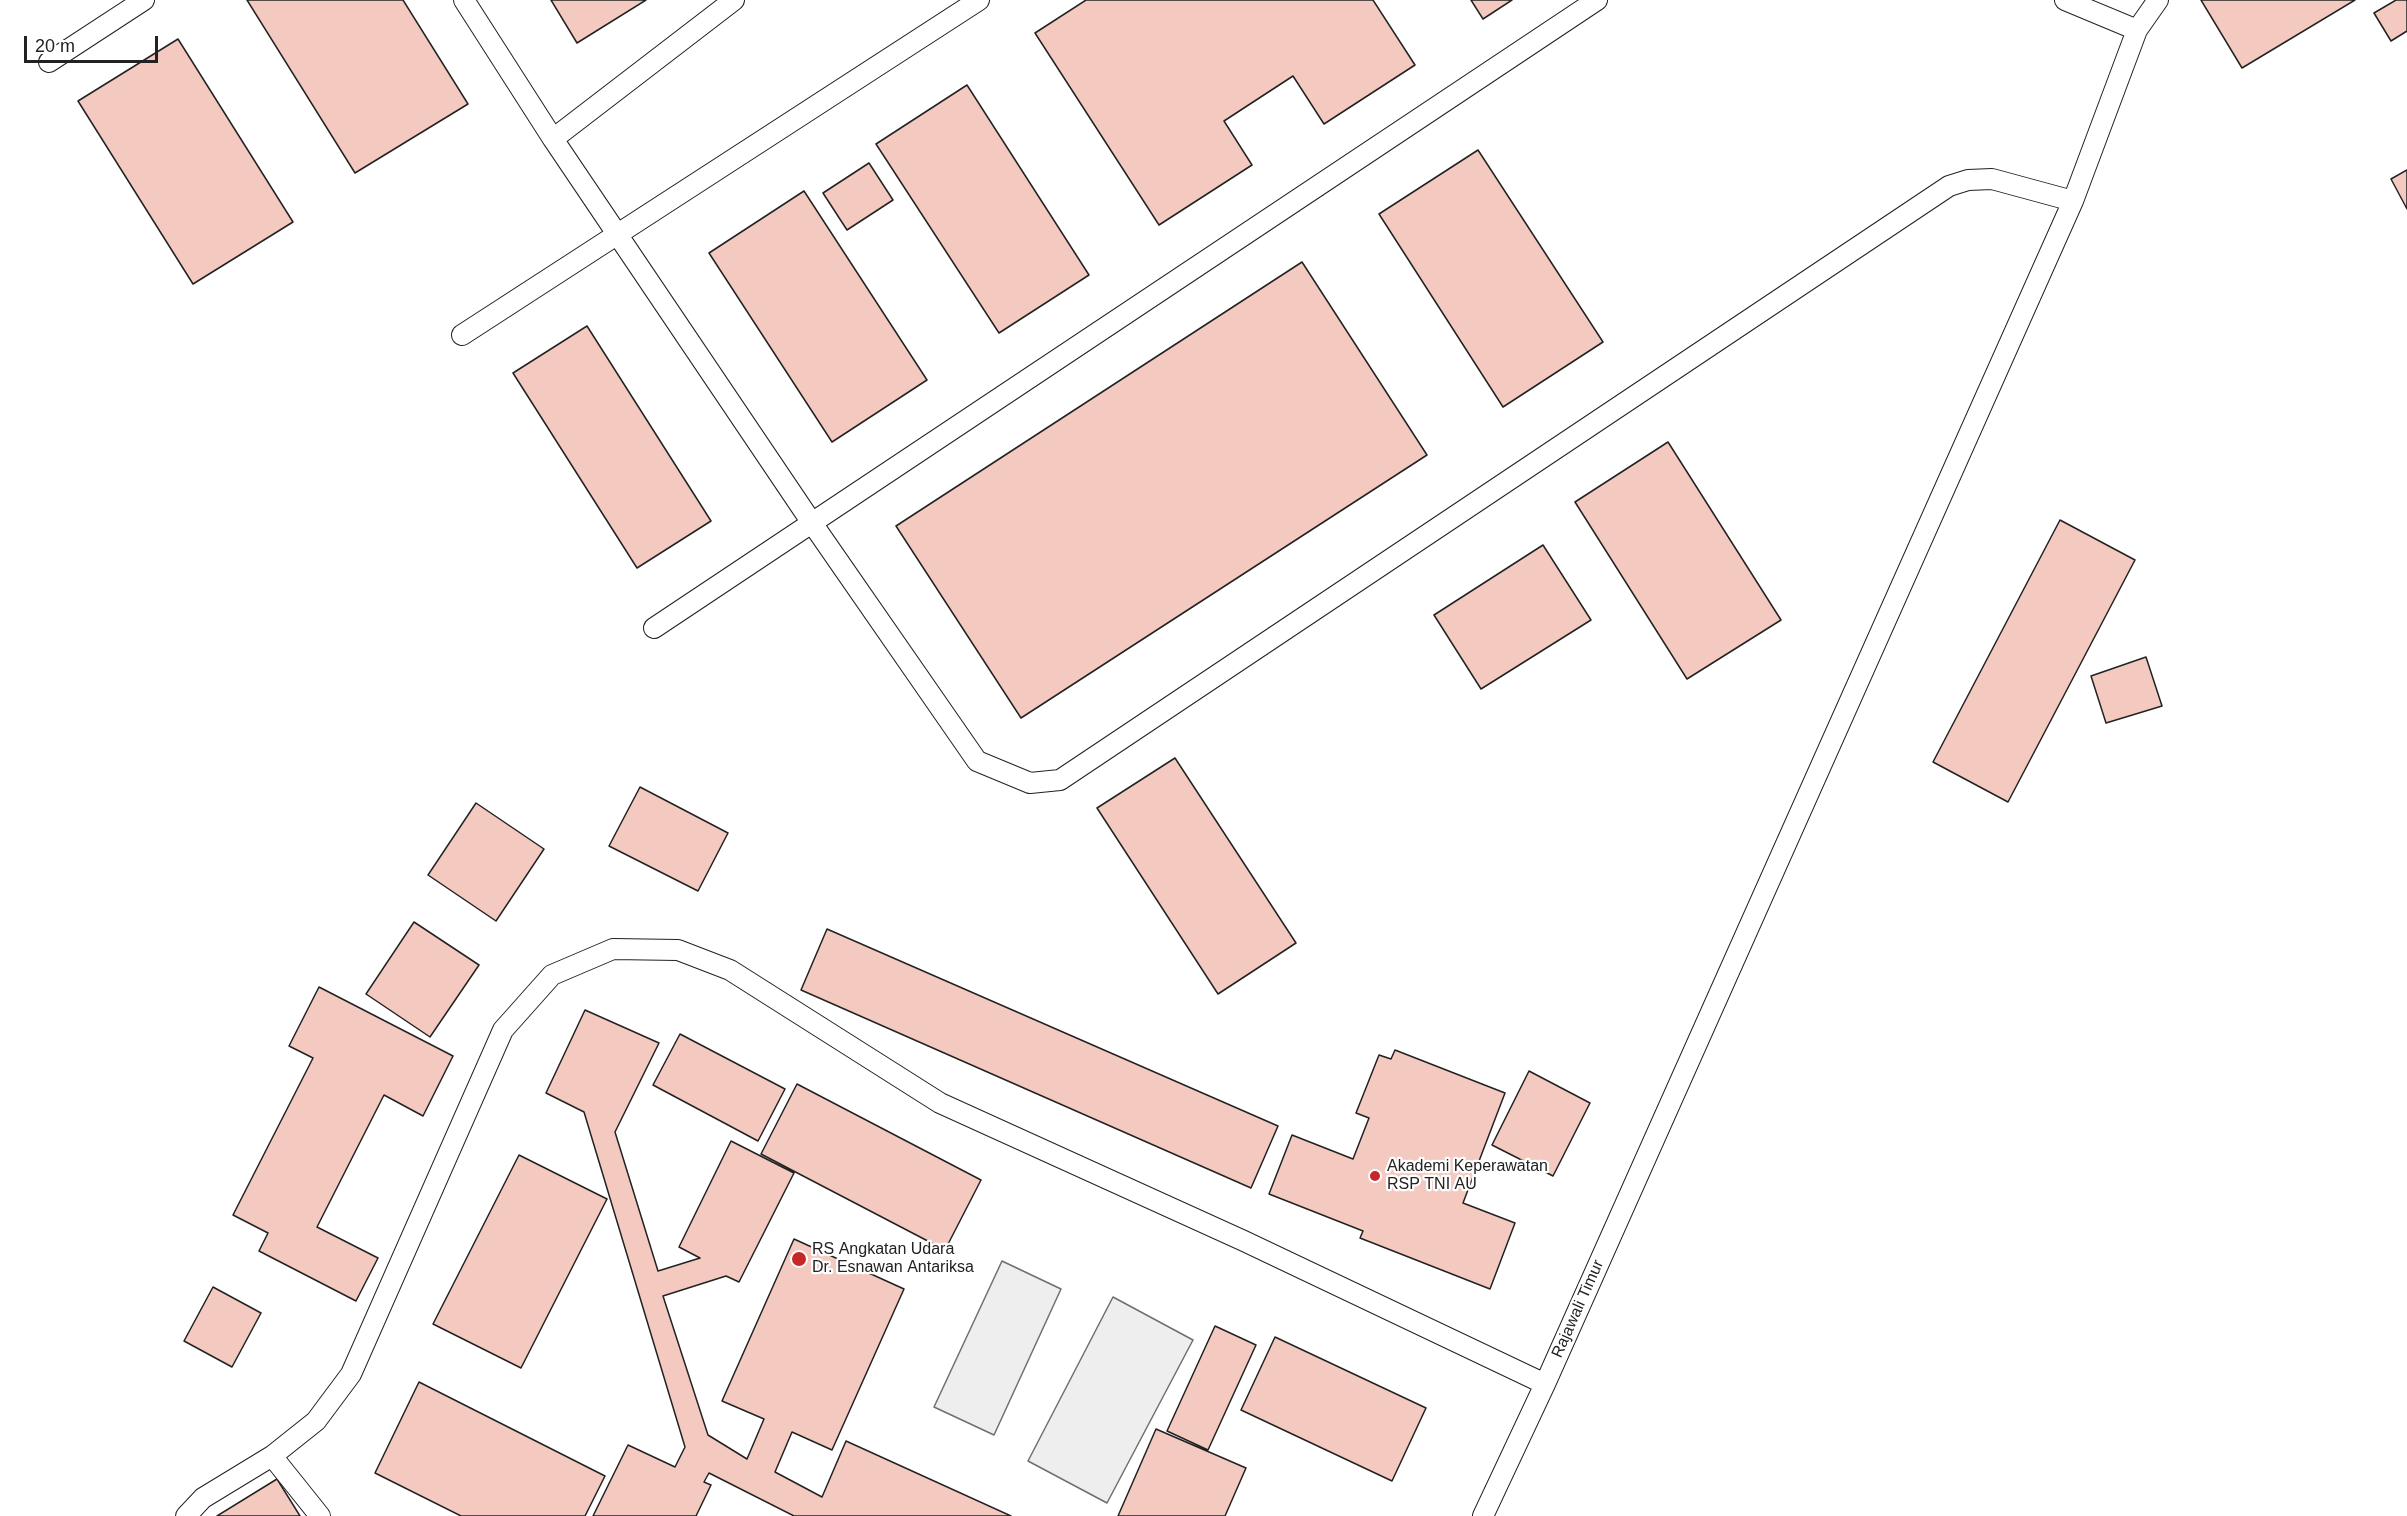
<!DOCTYPE html>
<html>
<head>
<meta charset="utf-8">
<style>
  body { margin:0 }
  #map { position:relative; width:2407px; height:1516px; overflow:hidden; background:#fff; font-family:Helvetica,sans-serif }
  canvas { display:block }
  .scale { position:absolute; left:24px; top:36px; width:134px; height:27px; box-sizing:border-box; border:3px solid #222; border-top:0; padding-left:8px; font-size:18px; line-height:21px; white-space:nowrap; color:#222; -webkit-text-stroke:4px #fff; paint-order:stroke }
</style>
</head>
<body>
<div id="map">
<canvas width="2407" height="1516"></canvas>
<div class="scale">20 m</div>
</div>
<script>
const g = document.querySelector('canvas').getContext('2d');
g.lineJoin = 'round';
function paint(path, color) {
  g.fillStyle = color;
  g.fill(path, 'evenodd');
}
function poly(rows) {
  const path = new Path2D();
  for (const r of rows) {
    path.moveTo(r[0], r[1]);
    for (let i = 2; i < r.length; i += 2) path.lineTo(r[i], r[i + 1]);
  }
  return path;
}
function trace(path, color, width, dash) {
  g.strokeStyle = color;
  g.lineWidth = width;
  g.lineCap = dash ? 'butt' : 'round';
  g.setLineDash(dash || []);
  g.stroke(path);
}
function label(font, color, halo, rows, align = 'center') {
  g.font = font + ' Helvetica,sans-serif';
  g.lineWidth = 4.5;
  g.setLineDash([]);
  g.textBaseline = 'middle';
  g.strokeStyle = halo;
  g.fillStyle = color;
  for (const [text, x, y, turn = 0] of rows) {
    g.save();
    g.translate(x, y);
    g.rotate((+turn || 0) * Math.PI / 180);
    g.textAlign = isNaN(turn) ? turn : align;
    if (halo) g.strokeText(text, 0, 0);
    g.fillText(text, 0, 0);
    g.restore();
  }
}
const green = poly([
  [1002,1261,1061,1289,994,1435,934,1407,1002,1261],
  [1113,1297,1193,1340,1107,1503,1028,1461,1113,1297]
]);
paint(green, '#eee');
trace(green, '#6f6f6f', 1.5);
const building = poly([
  [247,0,403,0,468,104,355,173,247,0],
  [551,0,646,0,577,43,551,0],
  [1086,0,1373,0,1415,65,1324,124,1293,76,1224,121,1252,165,1159,225,1035,33,1086,0],
  [1471,0,1512,0,1483,19,1471,0],
  [2201,0,2355,0,2242,68,2201,0],
  [2396,0,2407,0,2407,31,2391,41,2374,13,2396,0],
  [178,39,293,222,193,284,78,101,178,39],
  [967,85,1089,275,999,333,876,144,967,85],
  [1478,150,1603,342,1503,407,1379,214,1478,150],
  [869,163,893,200,847,230,823,193,869,163],
  [2407,170,2407,209,2391,179,2407,170],
  [804,191,927,380,832,442,709,253,804,191],
  [1302,262,1427,455,1021,718,896,526,1302,262],
  [587,326,711,521,637,568,513,373,587,326],
  [1668,442,1781,620,1687,679,1575,502,1668,442],
  [2060,520,2135,560,2008,802,1933,762,2060,520],
  [1543,545,1591,620,1481,689,1434,615,1543,545],
  [2146,657,2162,706,2106,723,2091,676,2146,657],
  [1175,758,1296,943,1218,994,1097,808,1175,758],
  [640,787,728,833,698,891,609,846,640,787],
  [476,803,544,849,496,921,428,875,476,803],
  [414,922,479,965,430,1037,366,994,414,922],
  [827,929,1278,1126,1251,1188,801,990,827,929],
  [319,987,453,1056,423,1116,384,1095,317,1227,378,1258,356,1301,259,1251,268,1233,233,1215,313,1058,289,1046,319,987],
  [585,1010,659,1043,615,1132,658,1271,700,1258,679,1247,731,1141,794,1173,739,1282,726,1276,663,1296,708,1435,747,1459,764,1419,722,1401,794,1239,904,1289,832,1450,792,1432,775,1472,822,1497,846,1441,1011,1516,794,1516,709,1473,704,1482,711,1485,696,1516,593,1516,628,1445,675,1467,685,1447,584,1112,546,1093,585,1010],
  [680,1034,785,1089,758,1141,653,1085,680,1034],
  [1395,1050,1505,1093,1463,1203,1515,1223,1490,1289,1360,1238,1363,1231,1269,1194,1292,1135,1353,1159,1369,1118,1356,1113,1379,1055,1391,1059,1395,1050],
  [1529,1071,1590,1103,1553,1176,1492,1145,1529,1071],
  [797,1084,981,1180,945,1250,761,1154,797,1084],
  [519,1155,607,1199,521,1368,433,1324,519,1155],
  [213,1287,261,1313,232,1367,184,1341,213,1287],
  [1215,1326,1256,1345,1208,1450,1167,1431,1215,1326],
  [1275,1337,1426,1408,1392,1481,1241,1410,1275,1337],
  [419,1382,605,1476,585,1516,461,1516,375,1473,419,1382],
  [1156,1429,1246,1468,1225,1516,1118,1516,1156,1429],
  [277,1479,300,1516,217,1516,277,1479]
]);
paint(building, '#f3c9c0');
trace(building, '#222', 1.5);
const lane = poly([
  [464,0,553,139,812,523,977,761,1030,783,1060,780,1949,186,1968,180,1992,179,2073,201],
  [2065,0,2137,30],
  [49,62,144,0],
  [553,139,734,0],
  [462,335,979,0],
  [654,628,1597,0],
  [272,1456,320,1516],
  [186,1516,203,1498,272,1456,316,1421,351,1374,503,1030,552,975,613,949,678,950,730,970,940,1103,1244,1241,1545,1384],
  [1483,1516,1545,1384,2073,201,2137,30,2158,0]
]);
trace(lane, '#222', 22);
trace(lane, '#fff', 20);
for (const [x, y, r, color] of [
  [1375,1176,6,"#c62828"],
  [799,1259,8,"#c62828"]
]) {
  const dot = new Path2D();
  dot.arc(x, y, r, 0, 2 * Math.PI);
  g.fillStyle = color;
  g.fill(dot);
  trace(dot, '#fff', 2);
}
label('16px', '#222', '#fff', [
  ["Akademi Keperawatan",1387,1167],
  ["RSP TNI AU",1387,1185],
  ["RS Angkatan Udara",812,1250],
  ["Dr. Esnawan Antariksa",812,1268]
], 'left');
label('16px', '#222', '#fff', [
  ["Rajawali Timur",1578,1309,-66]
]);
</script>
</body>
</html>
